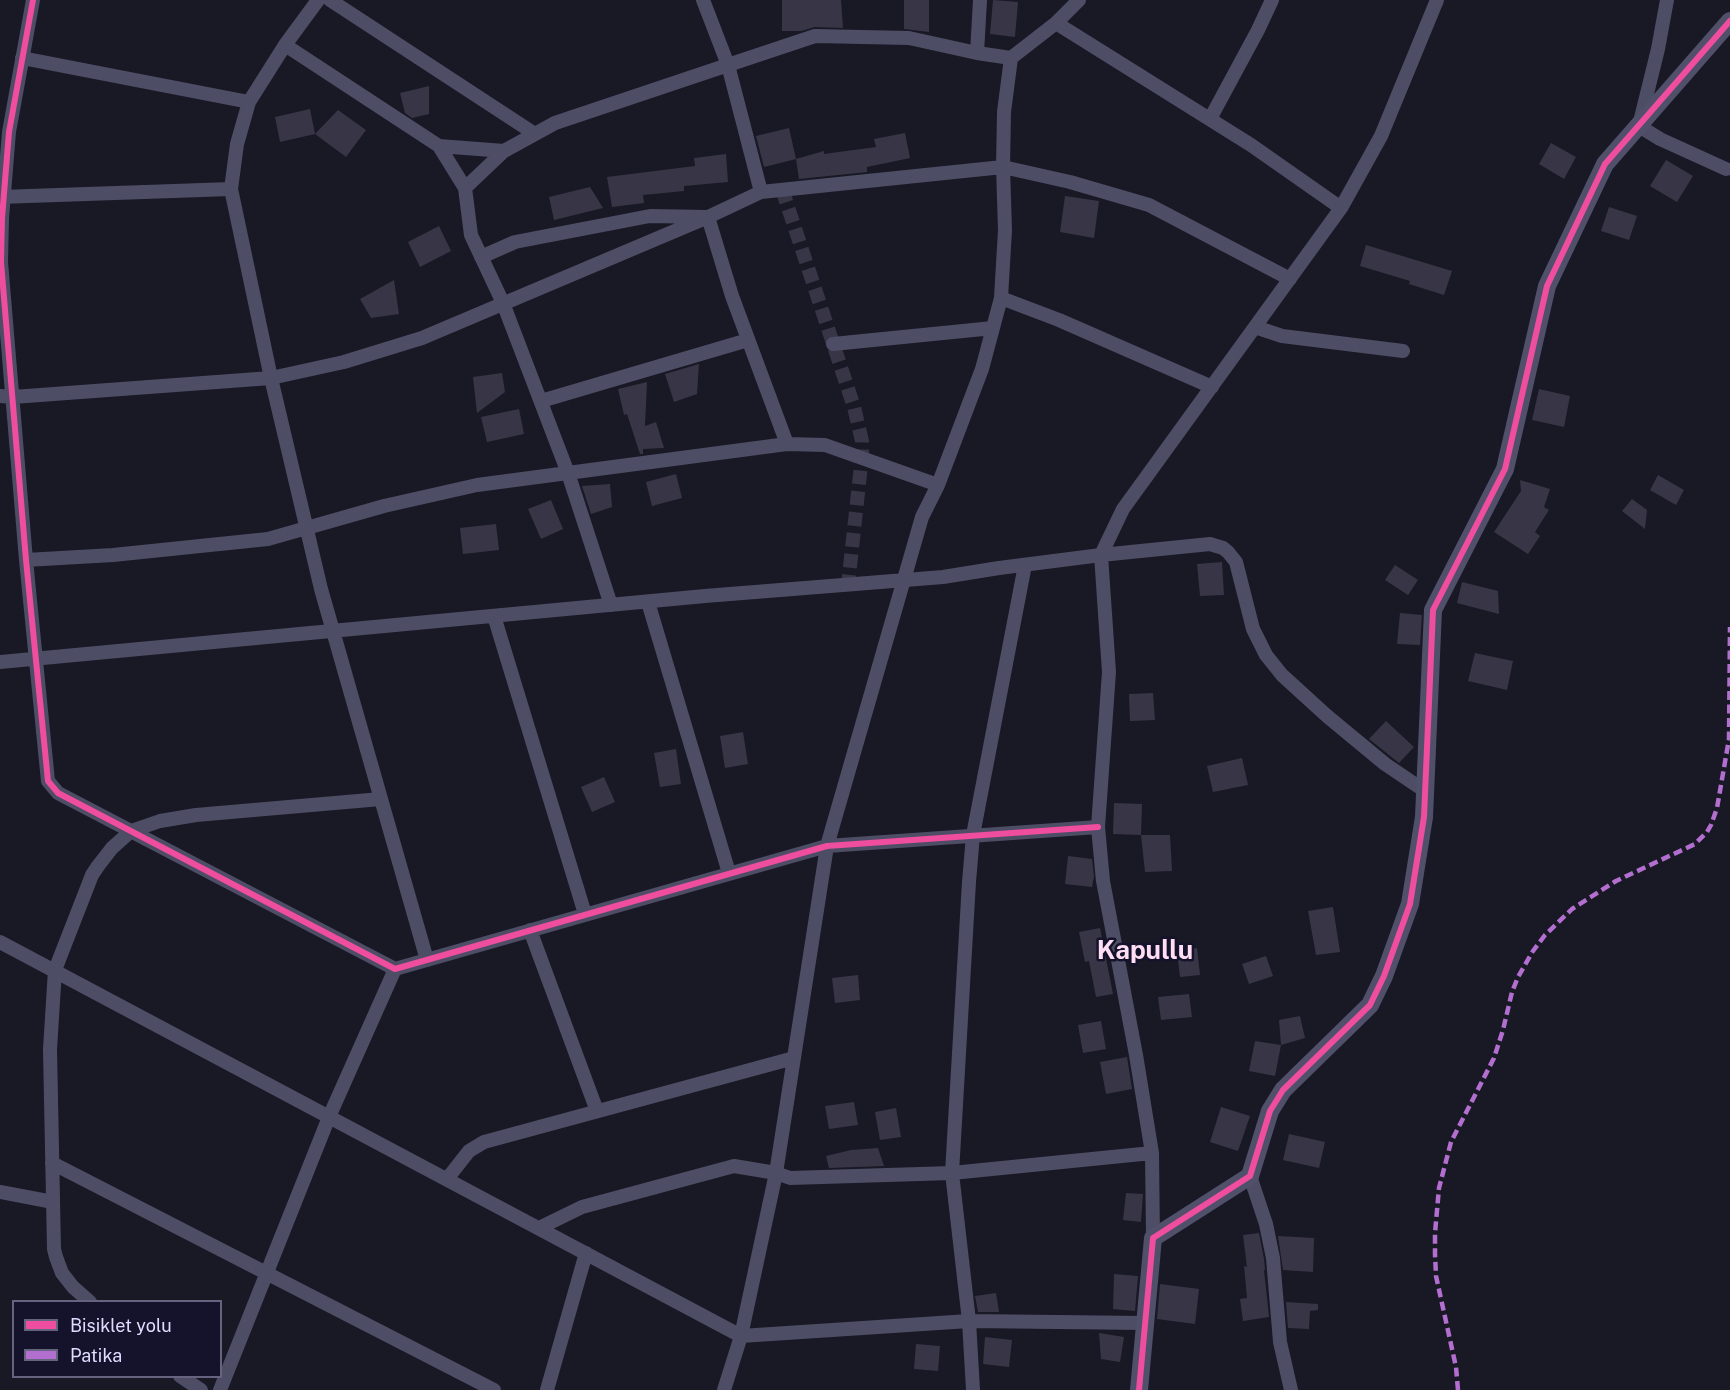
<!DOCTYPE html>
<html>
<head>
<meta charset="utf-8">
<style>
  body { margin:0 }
  #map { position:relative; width:1730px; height:1390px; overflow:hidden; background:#191825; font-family:"Public Sans",sans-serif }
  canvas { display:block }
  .legend { position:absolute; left:12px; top:1300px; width:210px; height:78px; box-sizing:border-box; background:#15122b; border:2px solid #666380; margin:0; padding:8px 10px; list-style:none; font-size:18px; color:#dfdcff }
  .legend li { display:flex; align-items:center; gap:12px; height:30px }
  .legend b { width:30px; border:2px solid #666380 }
</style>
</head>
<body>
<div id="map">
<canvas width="1730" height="1390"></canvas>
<ul class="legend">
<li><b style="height:8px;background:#ef4d9e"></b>Bisiklet yolu</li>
<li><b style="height:8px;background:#b36fd0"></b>Patika</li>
</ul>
</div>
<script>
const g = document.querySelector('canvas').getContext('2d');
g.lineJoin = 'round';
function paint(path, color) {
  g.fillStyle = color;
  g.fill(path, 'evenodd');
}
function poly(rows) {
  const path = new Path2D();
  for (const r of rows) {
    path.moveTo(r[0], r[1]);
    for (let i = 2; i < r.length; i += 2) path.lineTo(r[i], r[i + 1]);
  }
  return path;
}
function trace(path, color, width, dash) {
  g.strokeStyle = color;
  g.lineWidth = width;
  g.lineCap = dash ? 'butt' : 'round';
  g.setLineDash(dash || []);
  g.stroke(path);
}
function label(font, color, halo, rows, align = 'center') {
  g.font = font + ' "Public Sans",sans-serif';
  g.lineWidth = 5;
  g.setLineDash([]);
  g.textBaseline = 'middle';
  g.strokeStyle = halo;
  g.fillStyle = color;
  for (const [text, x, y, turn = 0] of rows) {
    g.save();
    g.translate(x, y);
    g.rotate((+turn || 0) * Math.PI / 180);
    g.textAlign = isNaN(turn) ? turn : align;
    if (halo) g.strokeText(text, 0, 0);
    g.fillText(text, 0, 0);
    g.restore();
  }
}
paint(poly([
  [782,0,841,0,843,28,815,27,801,31,782,31],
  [904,0,929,0,929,32,904,29],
  [993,0,1018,2,1015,37,990,34],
  [429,86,429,114,412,118,405,113,400,93],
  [310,109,315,134,280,142,275,117],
  [338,110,366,130,346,157,315,134],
  [789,128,796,159,764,167,756,136],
  [905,133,910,158,867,167,867,172,799,179,796,159,824,151,824,154,876,147,874,139],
  [1551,143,1576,157,1564,179,1539,164],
  [726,154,728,182,684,186,684,191,643,195,644,203,612,207,607,177,695,166,694,158],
  [1666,160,1693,176,1677,202,1650,186],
  [590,187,603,208,554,220,549,197],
  [1065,196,1099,201,1094,238,1060,232],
  [1609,207,1637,216,1629,240,1601,231],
  [439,226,451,251,420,267,408,242],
  [1366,245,1452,271,1444,295,1409,284,1410,281,1360,266],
  [394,280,399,314,371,318,360,299],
  [699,364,697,394,674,402,665,374],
  [502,373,505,392,477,413,473,377],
  [647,382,645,426,656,422,664,448,643,449,643,454,640,454,627,414,624,415,618,389],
  [1539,389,1570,396,1564,427,1532,420],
  [519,409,524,434,487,442,481,417],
  [676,474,682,498,652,506,646,482],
  [1658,475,1684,490,1676,505,1650,490],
  [1520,480,1550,489,1544,507,1549,510,1535,532,1540,536,1528,554,1494,532,1521,491],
  [610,484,612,507,591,514,582,486],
  [1632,499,1647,510,1645,529,1622,511],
  [551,500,563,529,541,539,528,509],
  [496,524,499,550,463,554,460,528],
  [1222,562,1224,595,1200,596,1197,564],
  [1395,565,1418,580,1408,595,1385,580],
  [1462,582,1498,591,1499,614,1457,603],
  [1400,613,1422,615,1420,645,1397,644],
  [1475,653,1513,661,1507,690,1468,681],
  [1153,693,1155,720,1130,721,1129,694],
  [1386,721,1414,747,1399,763,1369,739],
  [743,732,748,764,725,768,720,736],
  [676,749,681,784,660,787,654,753],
  [1242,758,1248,785,1213,792,1207,766],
  [604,777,615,802,592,812,581,787],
  [1114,803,1142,804,1141,835,1113,834],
  [1141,835,1170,835,1172,871,1145,872],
  [1068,856,1092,859,1094,876,1092,887,1065,884],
  [1333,907,1340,952,1316,955,1308,911],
  [1100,928,1113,994,1096,997,1089,961,1085,962,1079,932],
  [1197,948,1200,975,1180,977,1177,951],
  [1266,956,1273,976,1249,984,1242,964],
  [858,975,860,1000,835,1003,832,978],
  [1189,994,1192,1017,1161,1020,1158,997],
  [1300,1016,1305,1038,1281,1045,1279,1020],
  [1101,1021,1106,1049,1083,1053,1078,1025],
  [1255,1041,1281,1045,1275,1076,1249,1071],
  [1127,1057,1132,1089,1106,1094,1100,1062],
  [854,1102,858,1125,829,1129,825,1106],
  [1221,1107,1250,1116,1238,1151,1210,1142],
  [896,1108,901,1137,880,1140,875,1112],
  [1289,1134,1325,1142,1319,1168,1283,1160],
  [878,1148,884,1166,829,1168,826,1156,851,1150],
  [1126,1193,1143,1194,1141,1222,1123,1220],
  [1259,1233,1264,1259,1265,1270,1264,1270,1269,1317,1243,1321,1240,1299,1247,1298,1244,1266,1247,1267,1243,1235],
  [1278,1236,1314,1238,1313,1272,1283,1270],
  [1114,1274,1138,1276,1135,1311,1113,1309],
  [1160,1284,1199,1289,1195,1324,1157,1319],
  [996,1293,999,1312,978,1312,975,1296],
  [1286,1302,1318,1304,1318,1310,1310,1311,1309,1329,1288,1328],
  [1099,1333,1124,1337,1120,1362,1101,1359],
  [985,1337,1012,1340,1009,1367,983,1364],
  [916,1344,940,1346,938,1371,914,1369]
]), '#383646');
trace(poly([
  [782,189,854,407,862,441,862,456,848,585]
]), '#373546', 14, [14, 7]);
trace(poly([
  [33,0,9,132,2,218,1,262,26,560,48,781,58,793,395,969,827,846,1098,827],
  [318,0,285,45,249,102,237,144,231,189,271,378,321,589,427,960],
  [330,0,535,134],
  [703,0,728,65,815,36,909,38,977,53,1011,58],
  [1667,0,1658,49,1639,126,1660,139,1726,169],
  [1056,23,1251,145,1341,208],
  [285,45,439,146,504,151],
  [977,53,980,0],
  [22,58,249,102],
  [1210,119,1258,30,1272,0],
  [439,146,465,188],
  [0,197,231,189],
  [481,257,515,242,650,216,708,217,732,296,787,444],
  [1001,298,1059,320,1212,387],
  [1255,327,1282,336,1403,351],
  [833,344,993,328],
  [0,396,13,397,271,378,344,362,422,338,708,217,761,192,1003,167,1070,182,1149,205,1290,279],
  [541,401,748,340],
  [26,560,113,555,268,539,384,506,477,485,787,444,825,445,938,485],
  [648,602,729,873],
  [611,605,568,473,503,303,471,235,465,188,504,151,555,123,728,65,761,192],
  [494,616,585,914],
  [0,662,705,596,943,577,999,568,1101,555,1210,544,1223,548,1228,552,1236,562,1253,629,1266,655,1282,675,1327,716,1385,764,1425,791],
  [530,930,597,1111],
  [0,942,741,1336,969,1321,1145,1323],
  [52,1163,494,1390],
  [1250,1176,1266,1224,1273,1258,1280,1342,1291,1390],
  [447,1179,469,1151,484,1142,794,1058],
  [0,1192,53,1202],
  [539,1228,582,1207,734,1166,776,1173,790,1178,952,1173,1152,1153],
  [1153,1238,1152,1153,1136,1055,1103,881,1098,827,1109,672,1101,555,1123,509,1341,208,1381,136,1437,0],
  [90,1302,73,1287,62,1273,56,1257,54,1249,50,1049,55,970,92,875,98,866,112,848,131,831,160,821,196,815,381,799],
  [180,1376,201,1390],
  [220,1390,329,1117,395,969],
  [547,1390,586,1253],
  [724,1390,741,1336,776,1173,827,846,922,517,938,485,982,369,1001,298,1005,230,1003,167,1004,112,1011,58,1056,23,1079,0],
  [973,1390,969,1321,952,1173,969,882,973,835,1025,565]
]), '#4d4d65', 14);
trace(poly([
  [1139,1390,1153,1238,1250,1176,1270,1111,1283,1090,1370,1005,1384,976,1410,904,1424,817,1433,610,1505,469,1547,286,1605,164,1730,21]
]), '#50506b', 18);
trace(poly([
  [1458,1390,1456,1367,1436,1276,1435,1254,1435,1233,1439,1188,1451,1142,1494,1058,1503,1030,1512,992,1518,977,1533,951,1545,935,1572,909,1616,881,1695,844,1707,832,1711,825,1717,808,1729,739,1730,627]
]), '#b36fd0', 4.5, [9, 4.5]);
trace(poly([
  [33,0,9,132,2,218,1,262,26,560,48,781,58,793,395,969,827,846,1098,827],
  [1139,1390,1153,1238,1250,1176,1270,1111,1283,1090,1370,1005,1384,976,1410,904,1424,817,1433,610,1505,469,1547,286,1605,164,1730,21]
]), '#ef4d9e', 6);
label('bold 26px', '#ffdef4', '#15122b', [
  ["Kapullu",1145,951]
]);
</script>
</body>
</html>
